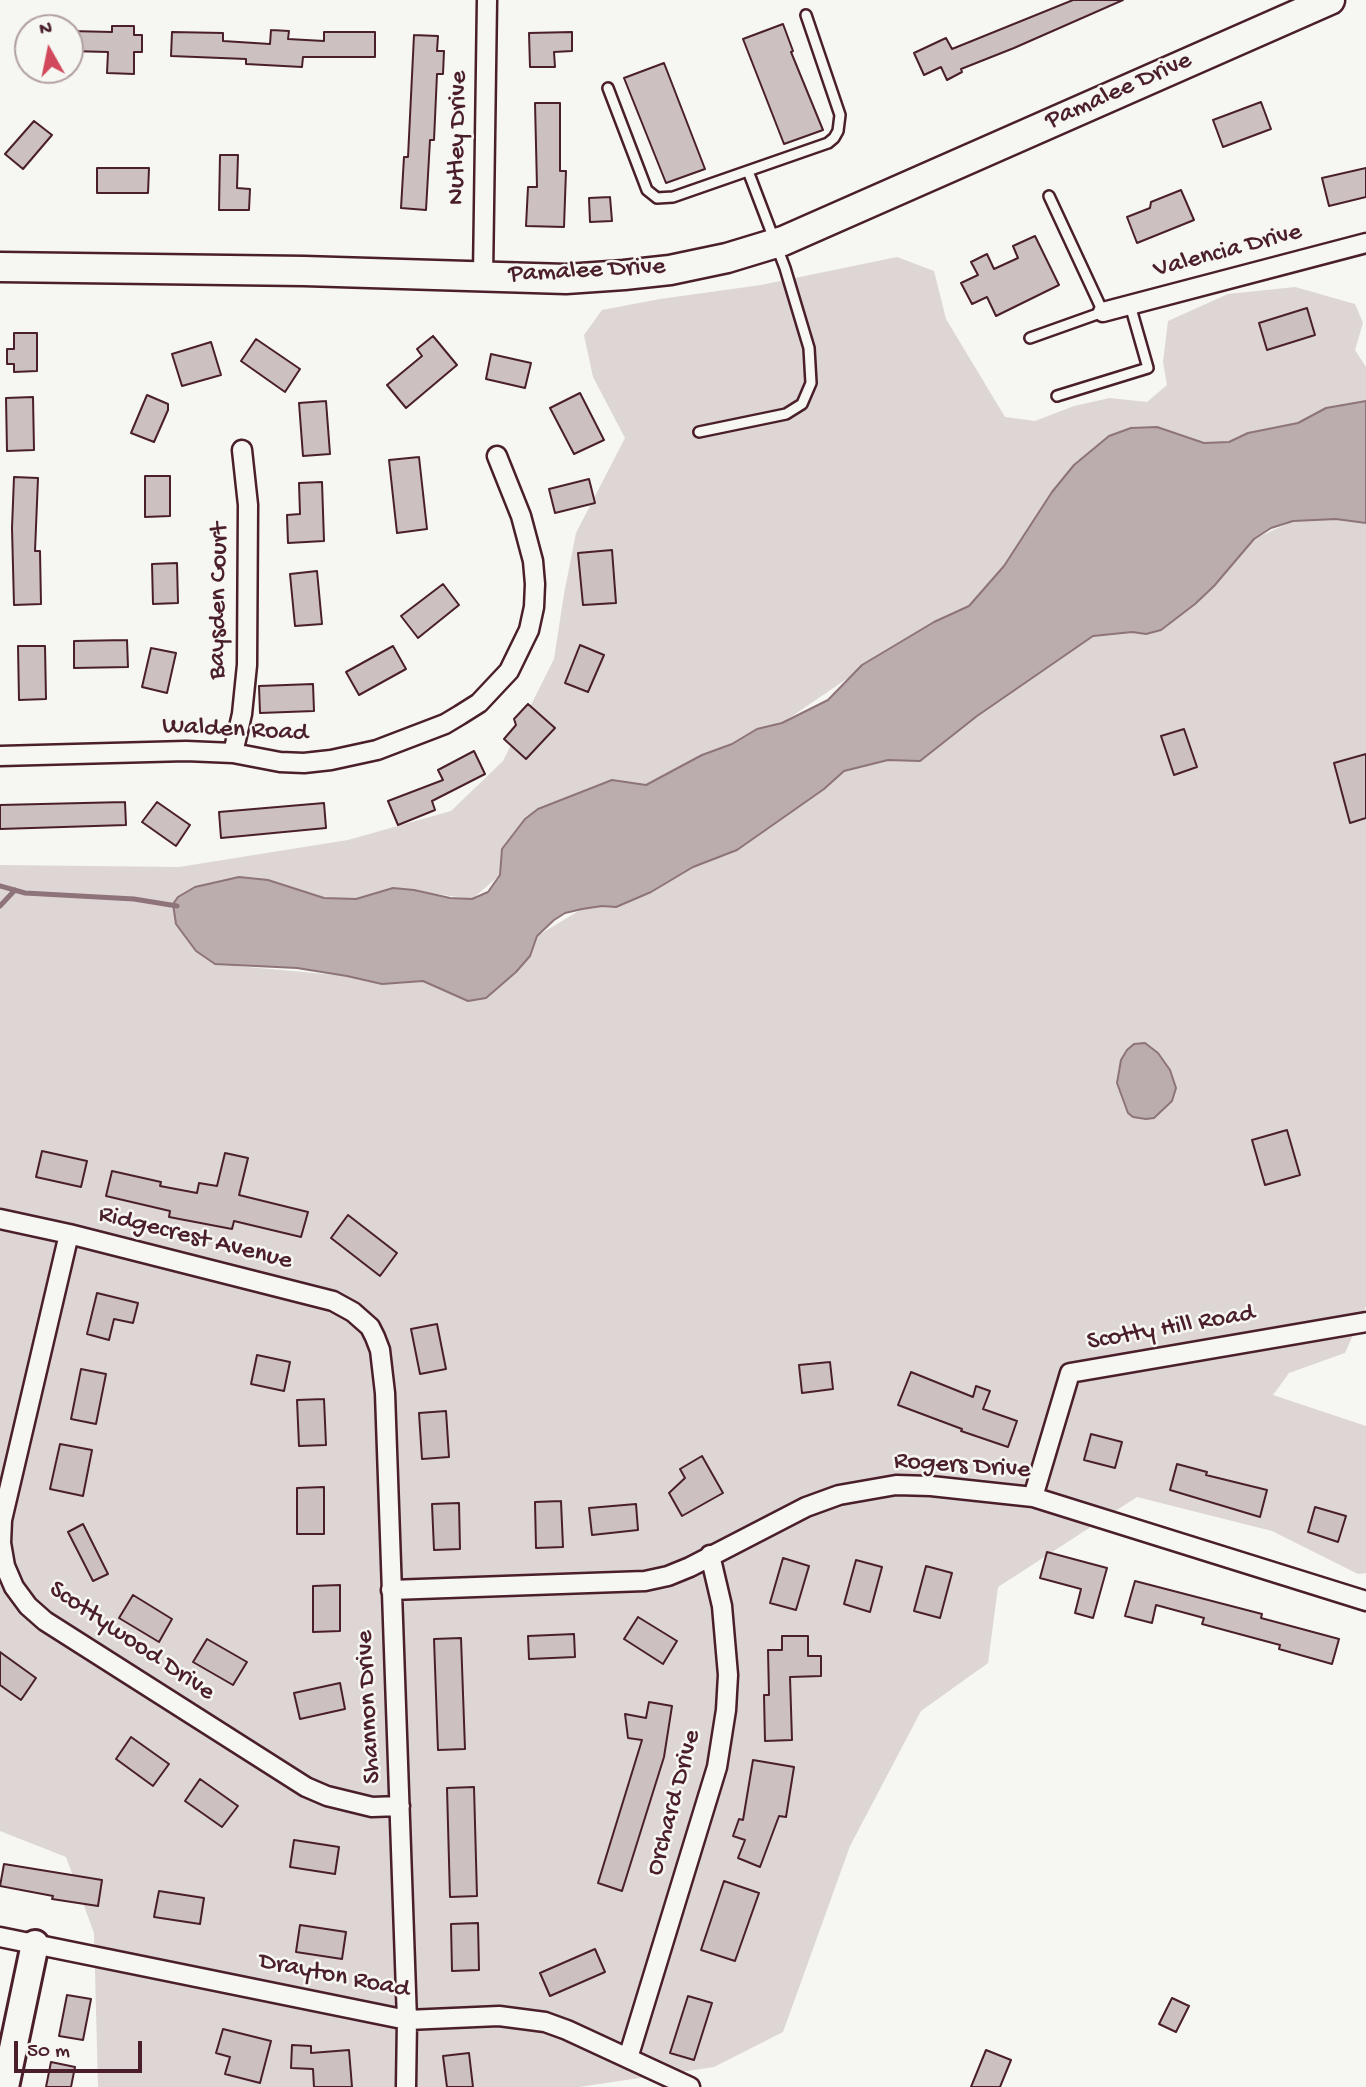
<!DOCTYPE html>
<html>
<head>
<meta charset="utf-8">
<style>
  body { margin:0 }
  #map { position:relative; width:1366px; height:2087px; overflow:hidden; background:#f6f6f2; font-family:"Gochi Hand",sans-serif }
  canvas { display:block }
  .north { position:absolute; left:14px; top:14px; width:70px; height:70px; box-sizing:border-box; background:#f6f6f2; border:2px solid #b1a0a2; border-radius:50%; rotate:351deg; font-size:19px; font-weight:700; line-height:28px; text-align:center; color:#4a1f2b }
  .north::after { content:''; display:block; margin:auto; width:24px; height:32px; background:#d1495b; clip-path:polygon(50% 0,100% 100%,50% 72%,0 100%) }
  .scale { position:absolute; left:14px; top:2041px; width:128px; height:32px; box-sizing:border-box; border:4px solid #4a1f2b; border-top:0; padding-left:9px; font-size:21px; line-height:24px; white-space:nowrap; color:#4a1f2b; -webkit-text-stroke:5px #f6f6f2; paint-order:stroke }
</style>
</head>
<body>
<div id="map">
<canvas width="1366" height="2087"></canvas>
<div class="north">N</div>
<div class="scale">50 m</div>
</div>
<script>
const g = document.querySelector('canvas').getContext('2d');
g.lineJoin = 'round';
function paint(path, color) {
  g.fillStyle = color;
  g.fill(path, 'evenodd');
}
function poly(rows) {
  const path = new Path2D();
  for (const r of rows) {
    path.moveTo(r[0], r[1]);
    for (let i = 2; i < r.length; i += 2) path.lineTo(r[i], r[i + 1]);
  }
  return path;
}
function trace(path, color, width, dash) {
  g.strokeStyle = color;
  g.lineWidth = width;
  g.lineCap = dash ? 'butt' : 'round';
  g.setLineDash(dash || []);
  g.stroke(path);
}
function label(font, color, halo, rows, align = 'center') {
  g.font = font + ' "Gochi Hand",sans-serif';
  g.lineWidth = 5;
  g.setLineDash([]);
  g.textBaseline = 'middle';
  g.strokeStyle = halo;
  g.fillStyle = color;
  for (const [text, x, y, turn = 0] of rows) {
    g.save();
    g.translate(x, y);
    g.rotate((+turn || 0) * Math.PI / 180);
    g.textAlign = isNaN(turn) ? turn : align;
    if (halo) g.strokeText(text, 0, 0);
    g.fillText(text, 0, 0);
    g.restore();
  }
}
paint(poly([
  [897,257,934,271,946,319,1005,417,1035,421,1074,406,1110,398,1147,402,1167,385,1163,362,1168,321,1228,294,1295,287,1355,304,1363,323,1355,350,1366,367,1366,401,1326,408,1298,423,1248,433,1229,442,1204,443,1157,427,1004,566,969,606,898,644,782,723,702,755,646,786,612,780,472,899,393,888,356,899,324,898,237,966,347,976,382,984,423,981,468,1001,537,936,582,909,824,789,844,771,888,760,920,761,977,716,1093,636,1132,632,1236,558,1254,539,1293,521,1336,519,1366,523,1366,1306,1345,1353,1289,1373,1273,1395,1366,1426,1366,1573,1358,1574,1272,1531,1137,1497,998,1587,988,1663,921,1711,850,1846,783,2032,714,2067,579,2087,98,2087,94,1933,66,1857,0,1831,0,865,179,867,348,840,451,811,503,761,554,659,564,594,576,533,625,438,593,377,584,335,602,310,660,299,761,285]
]), '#ddd6d5');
const water = poly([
  [1366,401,1366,523,1336,519,1293,521,1271,528,1254,539,1214,586,1195,604,1161,630,1146,634,1132,632,1093,636,977,716,920,761,888,760,844,771,824,789,737,850,693,867,651,892,616,907,602,906,582,909,565,913,554,920,537,936,530,956,516,972,486,998,468,1001,423,981,382,984,347,976,297,968,215,964,196,951,176,924,173,904,178,897,195,887,239,877,268,880,324,898,356,899,393,888,414,890,450,898,472,899,488,892,500,875,502,849,525,819,538,809,612,780,646,785,702,755,732,744,757,729,782,723,828,700,862,665,934,622,969,606,1004,566,1052,492,1074,465,1109,436,1131,428,1157,427,1204,443,1229,442,1248,433,1298,423,1326,408,1366,401],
  [1145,1043,1158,1053,1170,1070,1176,1088,1172,1101,1154,1118,1146,1119,1133,1117,1128,1113,1117,1083,1121,1060,1127,1050,1134,1044,1145,1043]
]);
paint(water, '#bbadae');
trace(water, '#8e747a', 2);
trace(poly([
  [0,886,25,893,134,899,177,906],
  [0,906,15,890]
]), '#8e747a', 5);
const building = poly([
  [1073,0,1123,0,1014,48,961,69,962,72,947,80,941,67,924,75,914,53,946,38,952,49,1073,0],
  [783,24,793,51,791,52,823,130,784,144,743,39,783,24],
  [112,26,134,26,134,35,142,35,142,52,134,52,134,74,107,73,108,52,70,51,70,31,112,32,112,26],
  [271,30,289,31,288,39,324,41,324,32,375,32,375,57,303,57,302,67,246,64,246,59,171,56,172,32,223,33,223,41,270,44,271,30],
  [572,32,572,51,554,52,555,67,530,67,529,33,572,32],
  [414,35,438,36,437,51,444,51,443,74,437,74,434,140,430,140,426,210,401,208,404,157,408,157,414,35],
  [664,63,705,169,666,183,624,78,664,63],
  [1261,102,1271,129,1223,147,1213,120,1261,102],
  [535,103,560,103,560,171,566,171,564,227,526,226,528,187,537,187,535,103],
  [34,121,52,135,23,169,5,154,34,121],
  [220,155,238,155,237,188,250,189,249,210,219,210,220,155],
  [97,168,149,168,148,193,97,193,97,168],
  [1366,168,1366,197,1329,206,1322,178,1366,168],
  [1181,190,1194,220,1137,243,1127,217,1150,208,1151,202,1181,190],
  [610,197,612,221,590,222,589,198,610,197],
  [1035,236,1059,285,996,316,987,297,972,304,961,283,978,275,971,262,987,254,994,269,1018,258,1013,246,1035,236],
  [1307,308,1315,335,1267,350,1259,323,1307,308],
  [14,333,37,333,37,371,14,372,14,364,7,364,7,349,14,349,14,333],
  [433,336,457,365,406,408,387,385,422,356,417,349,433,336],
  [256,339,300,369,285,392,241,361,256,339],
  [211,342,221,375,182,386,172,354,211,342],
  [491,354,531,363,525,388,486,379,491,354],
  [580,393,604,440,574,454,550,408,580,393],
  [147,395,168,404,168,410,154,442,131,433,147,395],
  [33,397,34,450,7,451,6,398,33,397],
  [326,401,330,454,303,456,299,403,326,401],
  [419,457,427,529,397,533,389,460,419,457],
  [145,476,170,476,170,516,145,517,145,476],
  [14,477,38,478,35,551,40,551,41,604,14,605,12,528,14,477],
  [589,479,595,503,555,513,549,489,589,479],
  [322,482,324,541,288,543,287,515,300,514,299,483,322,482],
  [612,550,616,603,583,605,578,553,612,550],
  [177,563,178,603,153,604,152,564,177,563],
  [317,571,322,624,295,626,290,574,317,571],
  [443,584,459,605,418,638,401,616,443,584],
  [127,640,128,667,74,668,74,641,127,640],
  [580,645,604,655,588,692,565,683,580,645],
  [18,646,45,646,46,699,19,700,18,646],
  [393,646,406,669,359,695,346,672,393,646],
  [151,648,176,653,167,693,142,687,151,648],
  [313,684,314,711,260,713,259,686,313,684],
  [528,704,555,728,526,759,504,739,516,725,514,719,528,704],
  [1184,729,1197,767,1174,775,1161,736,1184,729],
  [474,751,485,774,432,801,435,810,398,825,388,801,443,780,438,770,474,751],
  [1366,754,1366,818,1350,823,1334,763,1366,754],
  [125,802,126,825,0,829,0,805,125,802],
  [157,802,190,825,176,846,142,822,157,802],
  [324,803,326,828,221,838,219,812,324,803],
  [1287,1130,1300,1175,1265,1185,1252,1140,1287,1130],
  [42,1151,87,1161,81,1187,36,1177,42,1151],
  [225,1153,248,1158,239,1195,308,1212,301,1237,234,1221,232,1229,169,1217,170,1211,106,1196,112,1171,161,1182,160,1186,197,1193,199,1183,217,1186,225,1153],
  [348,1215,397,1253,380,1276,331,1238,348,1215],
  [97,1293,138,1303,133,1323,114,1319,109,1340,87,1334,97,1293],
  [437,1324,446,1369,420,1374,411,1329,437,1324],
  [257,1355,290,1362,284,1391,251,1384,257,1355],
  [830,1362,833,1389,802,1393,799,1365,830,1362],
  [81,1369,106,1374,96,1424,71,1419,81,1369],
  [911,1372,973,1397,976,1386,990,1391,983,1409,1017,1421,1008,1447,961,1431,962,1429,898,1405,911,1372],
  [324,1399,326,1445,299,1446,297,1400,324,1399],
  [446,1411,449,1457,422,1459,419,1413,446,1411],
  [1091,1434,1122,1442,1115,1468,1084,1460,1091,1434],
  [60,1444,92,1450,83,1496,50,1489,60,1444],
  [702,1456,723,1493,682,1516,669,1493,685,1478,680,1469,702,1456],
  [1177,1464,1207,1472,1206,1475,1267,1490,1260,1517,1170,1490,1177,1464],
  [324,1487,324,1534,297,1534,297,1488,324,1487],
  [561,1501,563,1547,536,1548,535,1502,561,1501],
  [459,1503,460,1549,434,1550,432,1504,459,1503],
  [636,1504,638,1530,592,1535,589,1508,636,1504],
  [1315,1507,1346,1516,1338,1542,1308,1532,1315,1507],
  [83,1524,108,1574,93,1581,68,1532,83,1524],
  [1047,1552,1107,1568,1093,1618,1075,1613,1081,1589,1040,1578,1047,1552],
  [783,1558,809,1566,796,1610,770,1603,783,1558],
  [856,1560,882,1567,870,1612,844,1604,856,1560],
  [926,1566,952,1573,940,1618,914,1611,926,1566],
  [1135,1581,1262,1614,1261,1618,1339,1639,1332,1664,1279,1649,1280,1645,1202,1624,1204,1618,1156,1605,1152,1623,1125,1616,1135,1581],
  [340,1585,340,1631,313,1632,313,1586,340,1585],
  [133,1595,172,1619,159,1642,119,1618,133,1595],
  [638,1617,677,1641,663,1664,624,1639,638,1617],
  [574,1634,575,1657,529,1659,528,1636,574,1634],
  [782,1636,808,1636,808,1656,821,1656,821,1676,790,1677,792,1740,765,1741,764,1695,769,1695,768,1650,782,1650,782,1636],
  [461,1638,465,1749,438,1750,434,1639,461,1638],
  [207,1639,247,1662,233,1685,193,1662,207,1639],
  [0,1652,36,1678,21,1700,0,1685,0,1652],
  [340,1683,345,1709,300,1719,294,1693,340,1683],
  [649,1702,672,1706,664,1757,622,1891,598,1883,642,1740,628,1738,625,1714,646,1718,649,1702],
  [131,1737,169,1764,153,1786,116,1759,131,1737],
  [753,1760,794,1767,786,1817,779,1816,760,1867,738,1858,745,1840,733,1836,739,1819,743,1820,753,1760],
  [200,1779,238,1806,222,1827,185,1801,200,1779],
  [474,1787,477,1896,450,1897,447,1788,474,1787],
  [294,1840,339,1847,335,1874,290,1867,294,1840],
  [4,1864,102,1880,98,1906,52,1899,53,1896,0,1886,4,1864],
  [724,1881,759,1893,735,1961,701,1950,724,1881],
  [159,1891,204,1898,200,1924,154,1917,159,1891],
  [478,1923,479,1970,452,1971,451,1924,478,1923],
  [300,1925,346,1932,342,1959,296,1952,300,1925],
  [595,1949,605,1972,550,1996,540,1973,595,1949],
  [67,1995,91,1999,83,2040,59,2036,67,1995],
  [688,1996,712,2003,694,2060,670,2053,688,1996],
  [1172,1998,1189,2006,1176,2032,1159,2024,1172,1998],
  [223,2029,271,2041,260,2083,225,2074,230,2057,216,2053,223,2029],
  [292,2045,311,2046,311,2053,349,2050,352,2087,314,2087,313,2069,291,2068,292,2045],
  [986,2050,1011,2060,1000,2087,971,2087,986,2050],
  [469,2053,473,2087,447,2087,443,2056,469,2053],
  [51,2062,75,2067,71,2087,46,2087,51,2062]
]);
paint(building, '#ccc1c0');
trace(building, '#4a1f2b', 2);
const lane = poly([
  [608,88,647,190,657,198,673,197,828,143,834,138,838,131,840,115,806,15],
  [1030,338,1103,312,1049,196],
  [1057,396,1148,368,1130,305],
  [699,432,786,414,802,404,811,383,809,348,785,268,748,171]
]);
const street = poly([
  [483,276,487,0],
  [1103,312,1366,243],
  [233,753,242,714,247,665,248,505,242,450],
  [0,756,186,751,233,753,280,762,304,763,331,760,377,750,445,724,460,715,479,703,509,671,529,630,534,607,535,584,533,561,521,516,497,456],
  [0,1219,69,1234,333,1301,353,1312,370,1327,375,1337,380,1350,385,1393,407,2020,406,2087],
  [69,1234,2,1520,1,1543,5,1566,14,1587,28,1606,45,1621,306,1787,327,1796,372,1807,400,1806],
  [1033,1497,1070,1373,1366,1322],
  [391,1590,645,1581,668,1576,690,1567,806,1507,839,1495,896,1485,931,1486,1033,1497,1366,1601],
  [0,1937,407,2020,499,2016,545,2022,567,2030,690,2087],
  [628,2058,717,1767,726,1710,728,1675,722,1606,710,1555]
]);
const secondary = poly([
  [5,2087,35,1944]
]);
const primary = poly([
  [0,267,304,271,566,279,624,275,670,270,727,258,783,241,1330,0]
]);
trace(lane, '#4a1f2b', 14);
trace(street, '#4a1f2b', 23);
trace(secondary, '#4a1f2b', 32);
trace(primary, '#4a1f2b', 33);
trace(lane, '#f6f6f2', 9);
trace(street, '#f6f6f2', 18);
trace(secondary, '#f6f6f2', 26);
trace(primary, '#f6f6f2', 28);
label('26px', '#4a1f2b', '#f6f6f2', [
  ["Pamalee Drive",1119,92,-24],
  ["Nutley Drive",459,138,-89],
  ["Valencia Drive",1228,252,-15],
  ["Pamalee Drive",587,272,-3],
  ["Baysden Court",220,601,-89],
  ["Walden Road",235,731,3],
  ["Ridgecrest Avenue",195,1239,14],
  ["Scotty Hill Road",1171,1329,-10],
  ["Rogers Drive",962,1467,4],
  ["Scottywood Drive",131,1642,34],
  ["Shannon Drive",370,1707,-93],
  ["Orchard Drive",675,1803,-75],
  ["Drayton Road",334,1977,11]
]);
</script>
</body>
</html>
